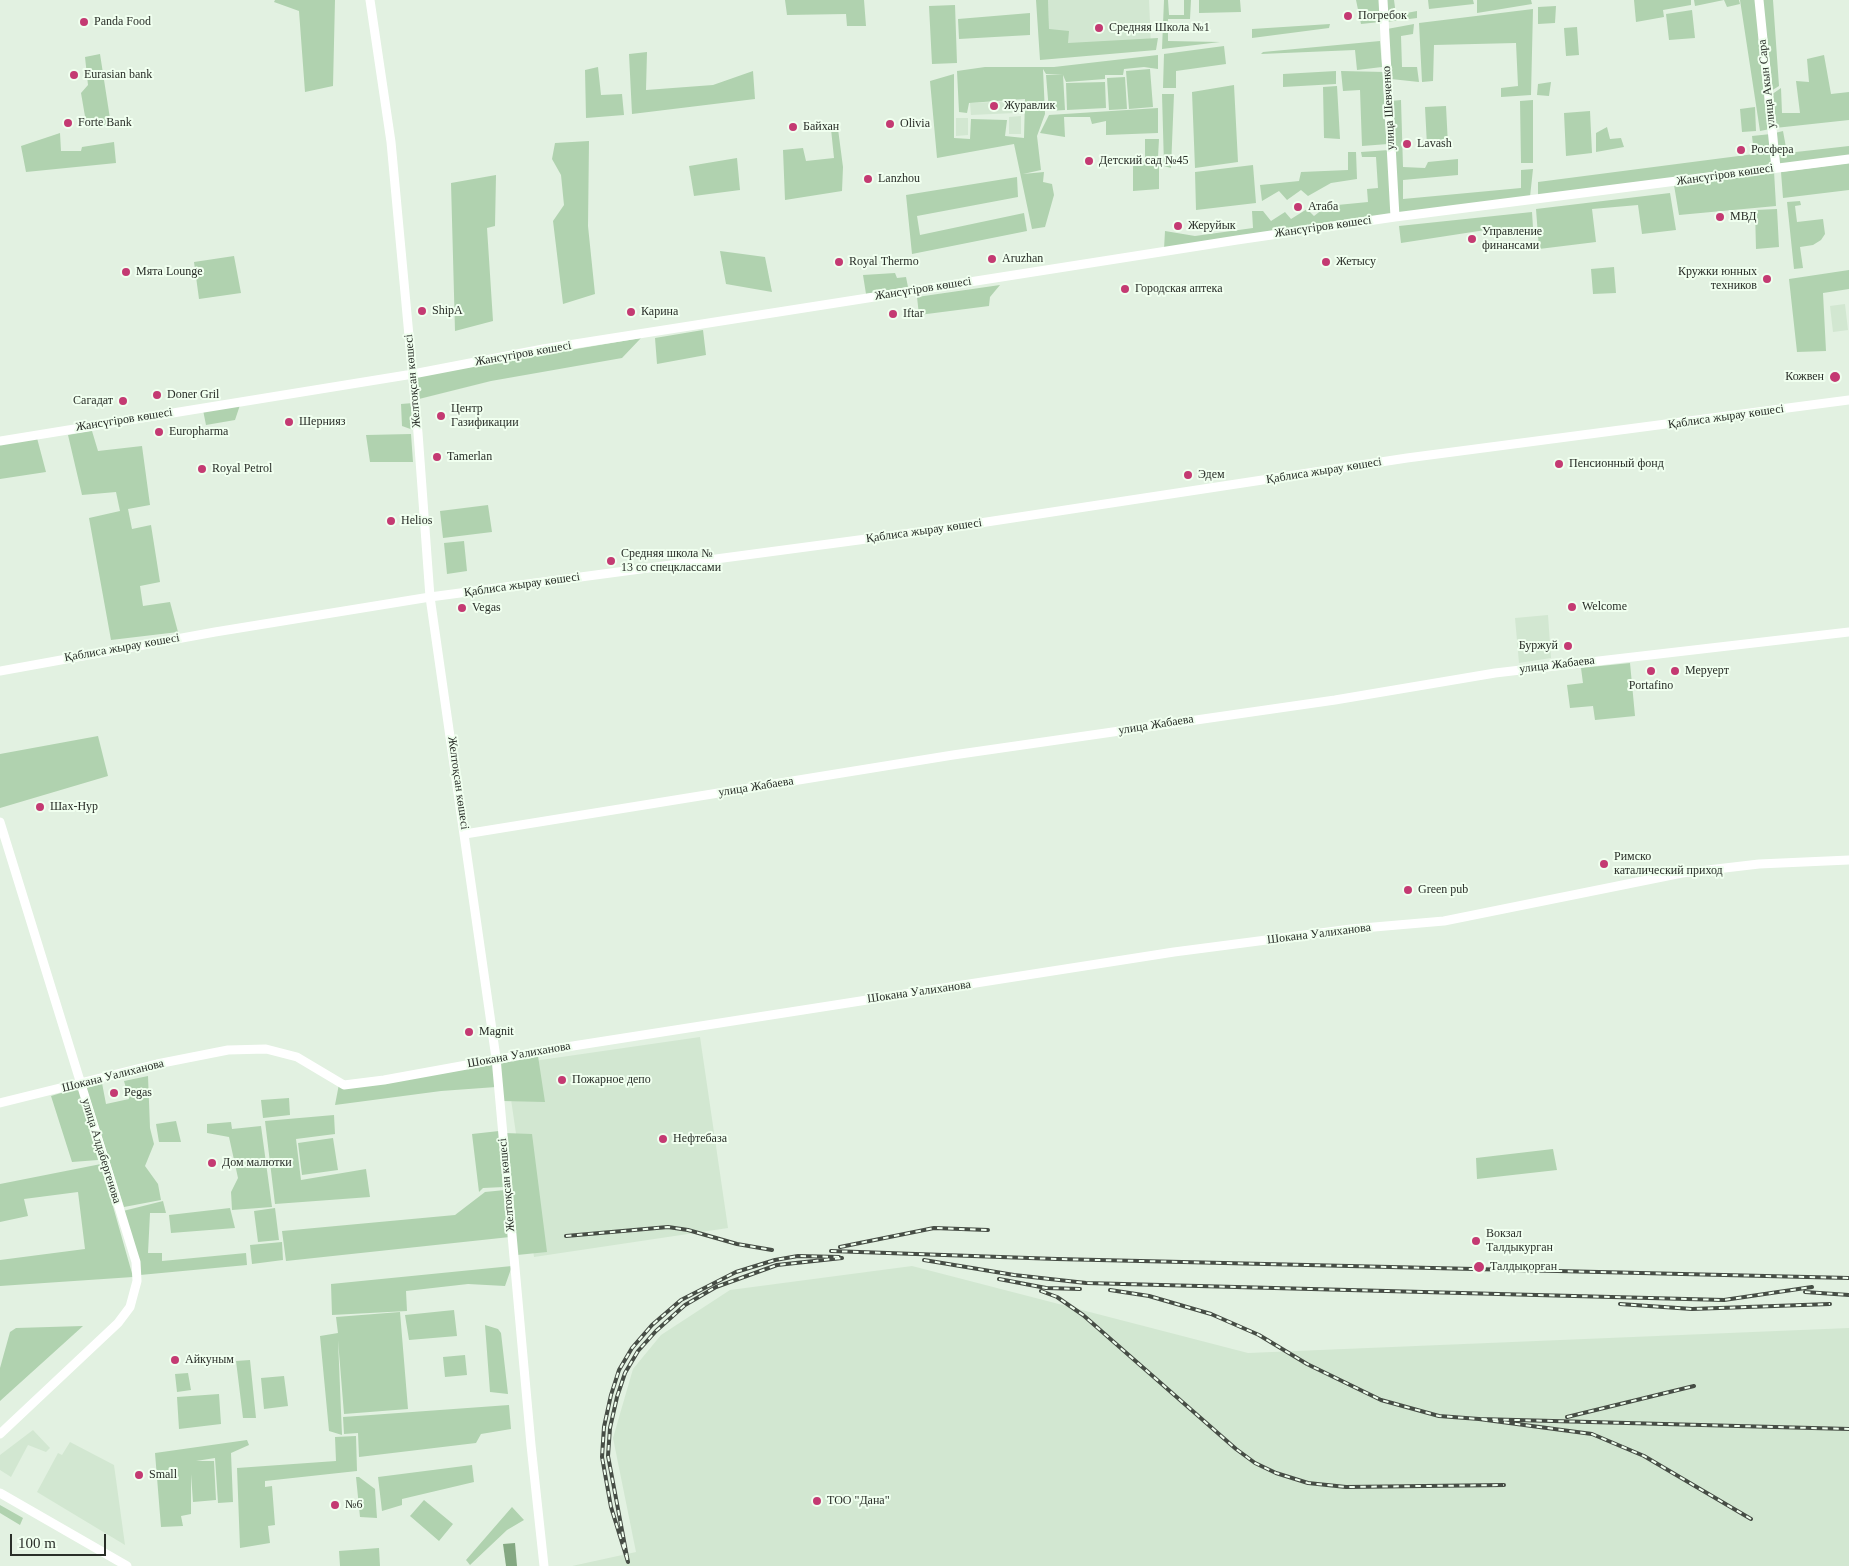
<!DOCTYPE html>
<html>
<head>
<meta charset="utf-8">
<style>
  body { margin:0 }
  #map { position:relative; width:1849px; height:1566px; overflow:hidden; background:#e2f1e1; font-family:Georgia,serif }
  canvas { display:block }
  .scale { position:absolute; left:10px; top:1534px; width:96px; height:22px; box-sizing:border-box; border:2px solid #292e28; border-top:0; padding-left:6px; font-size:15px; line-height:18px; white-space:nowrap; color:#292e28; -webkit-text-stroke:4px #f0ffef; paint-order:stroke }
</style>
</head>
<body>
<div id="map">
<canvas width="1849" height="1566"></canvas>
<div class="scale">100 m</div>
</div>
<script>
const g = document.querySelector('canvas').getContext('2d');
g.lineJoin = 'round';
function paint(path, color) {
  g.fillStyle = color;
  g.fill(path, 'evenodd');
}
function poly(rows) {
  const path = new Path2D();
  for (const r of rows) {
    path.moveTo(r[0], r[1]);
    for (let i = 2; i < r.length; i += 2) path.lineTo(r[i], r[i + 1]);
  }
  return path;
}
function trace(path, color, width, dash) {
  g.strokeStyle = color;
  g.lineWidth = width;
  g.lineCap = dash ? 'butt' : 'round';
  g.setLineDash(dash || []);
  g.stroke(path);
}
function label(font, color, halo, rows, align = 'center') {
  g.font = font + ' Georgia,serif';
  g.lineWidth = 4;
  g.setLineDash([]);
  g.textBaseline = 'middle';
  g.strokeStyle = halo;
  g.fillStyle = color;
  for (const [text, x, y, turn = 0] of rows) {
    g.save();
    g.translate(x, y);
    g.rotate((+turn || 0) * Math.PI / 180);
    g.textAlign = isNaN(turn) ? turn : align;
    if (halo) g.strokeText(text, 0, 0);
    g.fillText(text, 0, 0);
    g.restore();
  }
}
paint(poly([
  [1048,0,1149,0,1151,45,1049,58],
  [1014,101,1015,113,971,115,970,103],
  [1021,116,1021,134,1009,134,1009,117],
  [956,118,968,118,968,135,956,136],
  [1845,304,1848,330,1833,332,1830,306],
  [1548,615,1551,658,1519,663,1515,618],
  [700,1037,728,1228,534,1257,506,1065],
  [912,1266,1248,1353,1849,1328,1849,1566,572,1566,636,1552,613,1438,633,1369,661,1335,730,1290],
  [33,1430,50,1448,46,1452,28,1445,11,1477,0,1470,0,1455],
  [70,1442,114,1465,125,1545,37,1492,58,1453,62,1455]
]), '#d2e7d1');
paint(poly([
  [275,0,335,0,333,86,305,92,299,11,274,2],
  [785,0,864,0,866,26,847,26,846,14,787,15],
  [1036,0,1048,0,1049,29,1069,31,1068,43,1158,38,1156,50,1040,60],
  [1164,0,1168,0,1169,15,1184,15,1184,0,1191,0,1190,19,1168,19,1168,41,1220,42,1162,49],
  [1199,0,1240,0,1241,12,1199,13],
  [1356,0,1379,0,1380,22,1361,24],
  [1385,0,1394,0,1396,15,1417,11,1417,18,1386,22],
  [1428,0,1473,0,1474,4,1429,9],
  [1477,0,1531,0,1532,4,1477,13],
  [1634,0,1691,0,1691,5,1663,10,1664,17,1636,22],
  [1694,0,1739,0,1740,4,1727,7,1724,0,1695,6],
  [1740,0,1756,0,1770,129,1760,131],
  [1762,0,1773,0,1779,86,1771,91],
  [955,5,957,63,932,64,929,6],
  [1556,6,1555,23,1538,24,1538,7],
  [1533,9,1531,95,1501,97,1501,88,1518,86,1516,43,1434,45,1433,81,1422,82,1419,23],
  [1692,10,1695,38,1669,40,1666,14],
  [1030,13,1030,35,959,39,958,19],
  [1330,24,1329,28,1252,38,1252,29],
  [1414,24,1413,34,1401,36,1402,67,1417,67,1419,82,1391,79,1387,29],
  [1577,27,1579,55,1566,56,1564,28],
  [1380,41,1382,67,1357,70,1355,50,1261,54,1263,52],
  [1224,46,1226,64,1176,71,1176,88,1163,88,1164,54],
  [647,52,646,90,713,85,753,71,755,99,632,114,629,54],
  [100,54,111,125,87,128,81,93,88,85,85,57],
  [1158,55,1158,69,1144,67,1124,69,1123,75,1105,75,1105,79,1066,82,1063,75,1065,110,1049,111,1046,75,1063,74,1046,74,1043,69,1045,114,1037,136,1041,170,1023,174,1044,172,1043,182,1052,184,1054,195,1045,227,1032,229,1014,144,937,158,930,81,954,74,954,138,970,139,971,119,1007,120,1005,136,1024,138,1025,99,969,103,967,113,959,112,957,71,985,67,1054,67],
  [1824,55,1831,94,1849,92,1849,120,1775,128,1771,95,1781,88,1782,113,1800,113,1796,81,1809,82,1807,59],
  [598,67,601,95,622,94,624,115,586,118,585,70],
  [1150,69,1153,107,1129,109,1126,71],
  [1336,71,1336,84,1283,87,1283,74],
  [1341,71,1385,72,1388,144,1362,146,1360,90,1343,91],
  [1125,77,1127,109,1109,110,1107,78],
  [1105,82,1106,108,1067,110,1066,83],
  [1551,82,1549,96,1537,95,1538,84],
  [1234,85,1238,162,1195,168,1192,92],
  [1337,86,1340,139,1324,138,1323,87],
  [1162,94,1174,94,1171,168,1164,166],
  [1401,100,1403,167,1425,168,1428,162,1458,159,1458,175,1403,180,1403,199,1521,188,1521,170,1533,169,1530,197,1398,214,1391,101],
  [1533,100,1533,163,1521,163,1520,101],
  [1446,106,1448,145,1427,146,1425,107],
  [1755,107,1756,131,1742,132,1740,109],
  [1158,108,1158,133,1106,135,1106,121,1092,124,1090,117,1064,117,1065,137,1040,133,1049,115],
  [1590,111,1592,153,1566,156,1564,113],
  [1607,127,1610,139,1621,138,1624,147,1596,152,1596,133],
  [831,129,838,129,843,167,842,191,785,200,783,150,803,148,806,161,834,158],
  [1783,131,1787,153,1849,146,1849,156,1778,165,1775,133],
  [60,133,61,151,81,151,82,147,114,142,116,163,26,172,21,146],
  [1771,134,1774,166,1538,197,1538,182,1754,154,1752,136],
  [1145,139,1159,139,1158,157,1145,157],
  [589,141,588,226,595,294,563,304,553,221,564,205,561,175,552,159,555,143],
  [1389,150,1392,215,1164,249,1165,231,1195,236,1253,228,1252,211,1263,211,1271,221,1285,212,1291,219,1307,209,1314,216,1327,206,1368,202,1367,189,1378,188,1376,157,1362,157,1361,152],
  [1348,152,1356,152,1357,179,1331,183,1308,196,1301,190,1287,200,1279,191,1262,201,1260,185,1299,181,1301,172,1348,170],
  [737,158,740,190,694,196,689,166],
  [1133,161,1159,161,1159,189,1133,191],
  [1849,163,1849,190,1783,198,1781,172],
  [1253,165,1256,203,1196,210,1195,172],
  [1774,171,1776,206,1679,215,1674,185],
  [496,175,495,226,487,228,493,321,455,331,451,183],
  [1017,177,1018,197,917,216,920,235,1024,213,1027,231,912,254,906,195],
  [1670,193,1676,230,1642,234,1638,205,1592,209,1596,242,1539,249,1536,209],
  [1800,201,1801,205,1795,206,1797,222,1823,219,1825,234,1821,240,1813,245,1800,247,1803,268,1794,269,1787,202],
  [1777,209,1779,247,1756,249,1755,210],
  [1532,212,1533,228,1492,229,1401,243,1399,226],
  [720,251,765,257,772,292,726,284],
  [234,256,241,293,199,299,194,262],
  [1614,267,1616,293,1593,294,1591,269],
  [1849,270,1849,289,1823,293,1826,351,1797,352,1789,279],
  [895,273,897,278,906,277,908,287,866,294,863,275],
  [1000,285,990,297,989,306,919,315,917,297],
  [703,330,706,355,657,364,655,338],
  [641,338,622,358,491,381,419,399,417,376],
  [413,403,416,431,402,426,401,404],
  [240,405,235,420,206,425,203,410],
  [92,431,98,451,142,446,150,505,128,509,132,529,151,525,160,582,140,586,143,606,170,602,178,632,111,640,89,518,120,511,116,492,82,495,68,435],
  [411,434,413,462,370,462,366,435],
  [37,438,46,472,0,479,0,445],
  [488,505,492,532,443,538,440,511],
  [464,541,467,571,447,574,444,543],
  [1630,663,1635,716,1595,720,1593,706,1570,708,1567,685,1583,683,1581,668],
  [98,736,108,776,0,808,0,754],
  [538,1056,545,1102,503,1101,499,1062],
  [494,1061,496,1087,441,1091,335,1105,339,1084],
  [148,1076,150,1128,154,1144,145,1166,158,1184,161,1200,124,1207,86,1087,102,1083,106,1104,129,1099,124,1081],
  [81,1087,98,1160,72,1162,51,1096],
  [289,1098,290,1115,263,1118,261,1100],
  [334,1115,335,1134,296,1139,301,1180,366,1169,370,1197,275,1204,265,1121],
  [176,1121,181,1142,159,1142,156,1124],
  [231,1122,232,1129,261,1126,272,1207,232,1210,231,1192,238,1178,229,1137,207,1133,207,1124],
  [499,1131,504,1187,483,1188,479,1192,472,1134],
  [504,1133,532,1134,547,1252,517,1255],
  [333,1138,338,1170,302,1175,298,1143],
  [1553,1149,1557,1170,1477,1179,1476,1158],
  [101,1164,133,1277,0,1286,0,1260,85,1249,78,1192,24,1199,28,1216,0,1222,0,1184],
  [505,1190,510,1237,286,1261,282,1231,455,1215,485,1192],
  [163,1201,166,1213,150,1213,148,1253,162,1253,162,1261,246,1253,247,1265,140,1275,123,1211],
  [230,1208,235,1228,171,1233,169,1215],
  [275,1208,279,1240,258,1242,254,1211],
  [282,1242,283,1260,252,1264,250,1245],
  [512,1266,505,1286,468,1284,406,1291,407,1311,332,1315,331,1284],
  [454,1310,457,1336,409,1340,405,1315],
  [400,1312,408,1409,344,1414,338,1340,342,1435,329,1431,320,1336,338,1333,336,1317],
  [485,1325,498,1329,501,1333,508,1394,490,1392],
  [83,1326,0,1401,0,1368,10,1332,16,1328],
  [465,1355,467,1375,445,1377,443,1357],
  [250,1360,256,1418,243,1418,236,1361],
  [188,1373,191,1390,177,1392,175,1374],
  [284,1376,288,1406,264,1409,261,1378],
  [219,1394,221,1424,179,1429,177,1397],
  [509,1405,511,1429,481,1434,476,1443,359,1457,358,1433,344,1434,343,1417],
  [356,1436,357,1471,265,1481,265,1487,272,1486,275,1525,268,1526,270,1543,240,1548,237,1468,336,1461,335,1437],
  [247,1440,249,1445,231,1453,233,1502,218,1503,215,1458,196,1461,214,1461,216,1500,193,1502,191,1474,191,1514,181,1516,183,1526,161,1527,155,1453],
  [472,1465,474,1482,402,1499,402,1505,382,1511,378,1477],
  [356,1477,359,1477,375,1489,377,1518,360,1517],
  [424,1500,453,1524,439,1541,410,1516],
  [0,1505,23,1518,20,1525,0,1513],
  [512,1507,524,1520,507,1530,470,1565,466,1560],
  [379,1548,380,1566,340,1566,339,1551]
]), '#b0d2af');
paint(poly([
  [515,1543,517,1566,506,1566,503,1544]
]), '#84a882');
trace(poly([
  [370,0,391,142,418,433,430,597,496,1058,531,1445,544,1566],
  [1383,0,1395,217],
  [1759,0,1776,168],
  [0,441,413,374,543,349,1237,240,1395,217,1849,159],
  [0,671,215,632,430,597,934,530,1407,458,1849,400],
  [0,822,136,1262,137,1281,130,1307,118,1323,0,1434],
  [465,834,953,755,1335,700,1495,673,1849,632],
  [0,1103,157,1064,228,1050,266,1049,297,1057,344,1085,384,1080,560,1048,1174,952,1351,929,1444,921,1682,873,1759,864,1849,860],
  [0,1493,127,1566]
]), '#fff', 9);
const rail = poly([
  [566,1236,668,1227,688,1230,737,1244,772,1250],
  [840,1247,934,1228,988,1230],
  [831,1251,1057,1259,1849,1278],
  [839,1257,798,1256,775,1260,736,1272,681,1300,652,1325,632,1348,619,1370,611,1395,604,1427,602,1457,611,1507,628,1562,608,1456,610,1428,617,1397,625,1373,638,1351,656,1331,685,1305,716,1287,777,1265,842,1258],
  [924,1260,1014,1275,1086,1283,1724,1300,1812,1287],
  [999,1279,1046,1288,1080,1289],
  [1110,1290,1149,1296,1211,1314,1259,1335,1307,1364,1381,1400,1439,1416,1479,1419],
  [1041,1291,1057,1297,1083,1315,1236,1449,1255,1463,1276,1473,1308,1483,1346,1487,1504,1485],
  [1805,1292,1849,1295],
  [1620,1304,1692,1309,1830,1304],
  [1567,1417,1694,1386],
  [1751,1519,1644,1456,1592,1434,1479,1419,1849,1429]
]);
trace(rail, '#464d45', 4);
trace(rail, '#f0ffef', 2, [5.5]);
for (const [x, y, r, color] of [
  [1348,16,5,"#c43a72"],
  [84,22,5,"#c43a72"],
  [1099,28,5,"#c43a72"],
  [74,75,5,"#c43a72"],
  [994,106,5,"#c43a72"],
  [68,123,5,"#c43a72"],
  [890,124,5,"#c43a72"],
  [793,127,5,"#c43a72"],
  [1407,144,5,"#c43a72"],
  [1741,150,5,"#c43a72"],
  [1089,161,5,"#c43a72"],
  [868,179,5,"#c43a72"],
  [1298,207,5,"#c43a72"],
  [1720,217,5,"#c43a72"],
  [1178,226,5,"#c43a72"],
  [1472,239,5,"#c43a72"],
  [992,259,5,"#c43a72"],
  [839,262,5,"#c43a72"],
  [1326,262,5,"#c43a72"],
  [126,272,5,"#c43a72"],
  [1767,279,5,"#c43a72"],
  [1125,289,5,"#c43a72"],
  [422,311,5,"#c43a72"],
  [631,312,5,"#c43a72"],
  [893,314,5,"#c43a72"],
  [1835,377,6,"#c43a72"],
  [157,395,5,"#c43a72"],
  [123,401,5,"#c43a72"],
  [441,416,5,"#c43a72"],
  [289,422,5,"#c43a72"],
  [159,432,5,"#c43a72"],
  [437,457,5,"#c43a72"],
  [1559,464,5,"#c43a72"],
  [202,469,5,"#c43a72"],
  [1188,475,5,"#c43a72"],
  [391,521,5,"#c43a72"],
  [611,561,5,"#c43a72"],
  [1572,607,5,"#c43a72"],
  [462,608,5,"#c43a72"],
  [1568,646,5,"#c43a72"],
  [1651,671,5,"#c43a72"],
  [1675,671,5,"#c43a72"],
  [40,807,5,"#c43a72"],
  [1604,864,5,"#c43a72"],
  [1408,890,5,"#c43a72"],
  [469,1032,5,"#c43a72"],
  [562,1080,5,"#c43a72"],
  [114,1093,5,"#c43a72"],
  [663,1139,5,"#c43a72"],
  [212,1163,5,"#c43a72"],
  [1476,1241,5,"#c43a72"],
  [1479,1267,6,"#c43a72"],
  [175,1360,5,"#c43a72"],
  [139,1475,5,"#c43a72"],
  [817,1501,5,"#c43a72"],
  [335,1505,5,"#c43a72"]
]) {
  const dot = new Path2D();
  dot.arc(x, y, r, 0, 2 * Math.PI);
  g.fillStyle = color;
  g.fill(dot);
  trace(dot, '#f0ffef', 2);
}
label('12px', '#292e28', '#f0ffef', [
  ["Погребок",1358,16],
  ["Panda Food",94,22],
  ["Средняя Школа №1",1109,28],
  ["Eurasian bank",84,75],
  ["Журавлик",1004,106],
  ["Forte Bank",78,123],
  ["Olivia",900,124],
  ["Байхан",803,127],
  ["Lavash",1417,144],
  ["Росфера",1751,150],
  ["Детский сад №45",1099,161],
  ["Lanzhou",878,179],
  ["Атаба",1308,207],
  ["МВД",1730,217],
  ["Жеруйык",1188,226],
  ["Управление",1482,232],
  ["финансами",1482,246],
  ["Aruzhan",1002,259],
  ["Royal Thermo",849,262],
  ["Жетысу",1336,262],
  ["Мята Lounge",136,272],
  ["Кружки юнных",1757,272,"right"],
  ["техников",1757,286,"right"],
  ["Городская аптека",1135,289],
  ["ShipA",432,311],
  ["Карина",641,312],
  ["Iftar",903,314],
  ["Кожвен",1824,377,"right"],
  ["Doner Gril",167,395],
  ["Сагадат",113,401,"right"],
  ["Центр",451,409],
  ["Газификации",451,423],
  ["Шернияз",299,422],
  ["Europharma",169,432],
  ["Tamerlan",447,457],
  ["Пенсионный фонд",1569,464],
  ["Royal Petrol",212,469],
  ["Эдем",1198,475],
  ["Helios",401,521],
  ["Средняя школа №",621,554],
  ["13 со спецклассами",621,568],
  ["Welcome",1582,607],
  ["Vegas",472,608],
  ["Буржуй",1558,646,"right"],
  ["Меруерт",1685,671],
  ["Portafino",1651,686,"center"],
  ["Шах-Нур",50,807],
  ["Римско",1614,857],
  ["каталический приход",1614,871],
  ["Green pub",1418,890],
  ["Magnit",479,1032],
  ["Пожарное депо",572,1080],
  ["Pegas",124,1093],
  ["Нефтебаза",673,1139],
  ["Дом малютки",222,1163],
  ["Вокзал",1486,1234],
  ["Талдыкурган",1486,1248],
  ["Талдықорған",1490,1267],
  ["Айкуным",185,1360],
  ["Small",149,1475],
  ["ТОО \"Дана\"",827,1501],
  ["№6",345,1505]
], 'left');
label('12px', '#292e28', '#f0ffef', [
  ["улица Акын Сара",1767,84,-96],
  ["улица Шевченко",1389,108,-93],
  ["Жансүгіров көшесі",1725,175,-8],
  ["Жансүгіров көшесі",1323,227,-8],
  ["Жансүгіров көшесі",923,289,-9],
  ["Жансүгіров көшесі",523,354,-10],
  ["Желтоқсан көшесі",413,381,-95],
  ["Қаблиса жырау көшесі",1726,417,-8],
  ["Жансүгіров көшесі",124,420,-9],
  ["Қаблиса жырау көшесі",1324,471,-9],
  ["Қаблиса жырау көшесі",924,531,-8],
  ["Қаблиса жырау көшесі",522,585,-8],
  ["Қаблиса жырау көшесі",122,648,-10],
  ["улица Жабаева",1557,665,-7],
  ["улица Жабаева",1156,725,-9],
  ["Желтоқсан көшесі",458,783,82],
  ["улица Жабаева",756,787,-9],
  ["Шокана Уалиханова",1319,934,-7],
  ["Шокана Уалиханова",919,992,-8],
  ["Шокана Уалиханова",519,1055,-10],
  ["Шокана Уалиханова",113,1076,-14],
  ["улица Алдабергенова",101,1151,73],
  ["Желтоқсан көшесі",507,1185,-95]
]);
</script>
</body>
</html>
